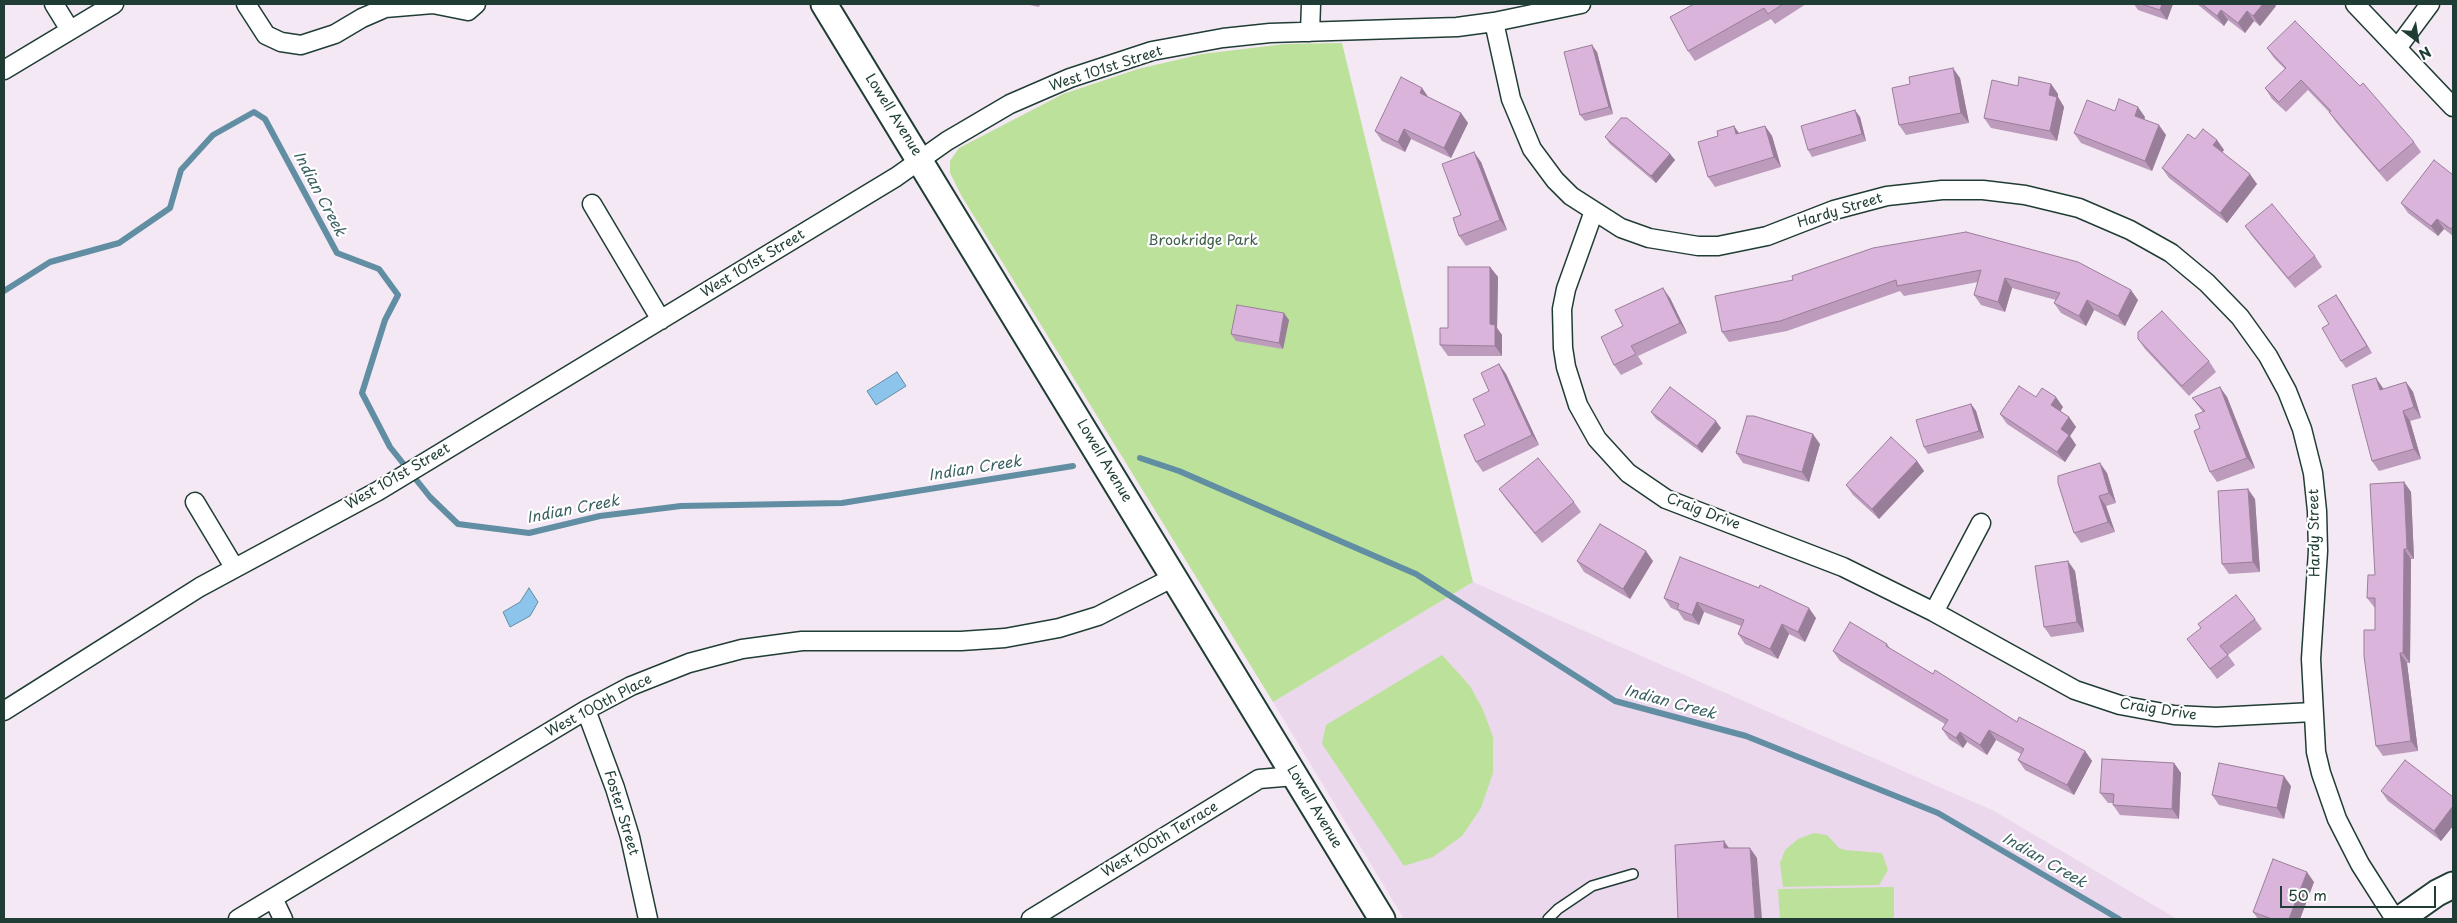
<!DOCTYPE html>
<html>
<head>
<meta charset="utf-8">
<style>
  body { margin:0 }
  #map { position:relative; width:2457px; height:923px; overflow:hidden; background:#f4e8f4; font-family:"Playpen Sans",sans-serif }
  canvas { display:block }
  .frame { position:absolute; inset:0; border:5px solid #1f3d34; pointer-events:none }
  .north { position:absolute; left:2392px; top:15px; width:50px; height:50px; -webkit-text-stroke:4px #fff; paint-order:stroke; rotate:149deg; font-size:14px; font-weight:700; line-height:20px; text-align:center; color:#1f3d34 }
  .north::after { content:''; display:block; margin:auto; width:18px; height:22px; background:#1f3d34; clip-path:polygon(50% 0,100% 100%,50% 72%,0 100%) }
  .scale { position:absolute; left:2280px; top:886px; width:156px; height:22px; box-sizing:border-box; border:2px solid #1f3d34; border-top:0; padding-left:6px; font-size:15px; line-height:18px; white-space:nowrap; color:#1f3d34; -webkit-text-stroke:4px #fff; paint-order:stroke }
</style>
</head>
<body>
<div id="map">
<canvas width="2457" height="923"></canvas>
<div class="frame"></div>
<div class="north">N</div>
<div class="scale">50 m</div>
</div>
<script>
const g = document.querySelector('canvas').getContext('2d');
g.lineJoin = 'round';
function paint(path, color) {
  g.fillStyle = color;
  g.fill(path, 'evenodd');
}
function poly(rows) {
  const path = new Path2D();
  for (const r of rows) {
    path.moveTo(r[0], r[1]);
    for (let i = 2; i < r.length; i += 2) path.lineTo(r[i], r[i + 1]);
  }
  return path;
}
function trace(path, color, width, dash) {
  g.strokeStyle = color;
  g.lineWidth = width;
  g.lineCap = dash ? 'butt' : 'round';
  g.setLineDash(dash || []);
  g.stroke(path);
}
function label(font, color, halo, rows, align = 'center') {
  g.font = font + ' "Playpen Sans",sans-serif';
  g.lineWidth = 4.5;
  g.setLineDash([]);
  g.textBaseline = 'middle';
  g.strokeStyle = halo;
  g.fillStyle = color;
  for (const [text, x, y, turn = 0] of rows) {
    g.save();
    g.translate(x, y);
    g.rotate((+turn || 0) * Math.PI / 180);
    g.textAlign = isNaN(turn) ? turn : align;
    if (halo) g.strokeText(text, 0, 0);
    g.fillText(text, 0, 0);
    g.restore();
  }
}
paint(poly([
  [1473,582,1994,811,2177,919,1404,919,1273,702]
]), '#ecd8ed');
paint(poly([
  [1342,43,1473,582,1273,702,961,195,950,173,950,161,959,148,1063,94,1138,69,1202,54,1285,44],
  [1442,655,1470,686,1483,710,1493,737,1493,773,1481,808,1462,836,1433,857,1404,866,1322,744,1326,725],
  [1814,833,1827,835,1839,848,1845,850,1882,853,1888,870,1879,885,1783,887,1780,863,1785,850,1798,839],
  [1894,887,1894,919,1780,919,1778,889]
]), '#bce19b');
const water = poly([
  [897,372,906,386,876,405,867,391,897,372],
  [529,588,538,602,530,616,510,627,503,612,520,602,529,588]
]);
paint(water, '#8dc4eb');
trace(water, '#618ea2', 1);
trace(poly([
  [4,291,50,262,119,243,170,208,181,170,213,135,254,112,265,119,337,253,379,269,398,295,385,320,362,393,390,447,430,497,458,524,529,533,600,516,681,506,842,503,1073,466],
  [1140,458,1179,471,1416,574,1615,701,1746,736,1938,813,2119,919]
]), '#618ea2', 6);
const lane = poly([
  [1548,919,1558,909,1592,886,1633,874]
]);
const street = poly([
  [54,4,70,30],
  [246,4,266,35,281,42,301,45,335,34,362,18,385,8,433,4,468,11,476,4],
  [2355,4,2453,107],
  [1494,22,1511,99,1532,149,1555,180,1571,196,1621,228,1649,238,1698,246,1718,246,1767,236,1834,210,1887,196,1942,190,1983,190,2025,195,2079,208,2130,230,2171,253,2207,283,2240,317,2268,356,2287,391,2302,429,2313,473,2317,511,2318,551,2311,659,2316,752,2321,773,2337,819,2360,864,2395,919],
  [1310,32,1311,4],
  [2398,47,2430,4],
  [4,70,114,4],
  [592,204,661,320],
  [1594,211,1566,289,1562,309,1563,348,1566,367,1578,405,1597,439,1628,473,1666,499,1843,567,1934,612,2075,690,2120,705,2174,715,2216,717,2313,712],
  [195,502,234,567],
  [1934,612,1981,523],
  [586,710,615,788,630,837,648,919],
  [4,711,200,587,378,491,896,177,947,141,1010,104,1070,78,1152,51,1223,38,1270,33,1457,27,1494,22,1581,4],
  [273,898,283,919],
  [238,919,586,710,631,686,689,663,742,649,802,641,961,641,1005,638,1059,628,1098,616,1174,577],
  [1031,919,1259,779,1295,776]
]);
const secondary = poly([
  [824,4,1382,919],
  [2400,919,2437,893,2453,885]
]);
trace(lane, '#1f3d34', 12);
trace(street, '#1f3d34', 21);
trace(secondary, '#1f3d34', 29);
trace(lane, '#fff', 9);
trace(street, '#fff', 18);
trace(secondary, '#fff', 25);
paint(poly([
  [1025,4,1040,4,1039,7],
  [1694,4,1806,4,1775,24,1771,19,1695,61,1688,51],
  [2134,4,2173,4,2167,20,2138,10],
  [2197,4,2274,4,2276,6,2260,26,2254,21,2245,33,2228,20,2224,26],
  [2267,48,2414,142,2421,152,2387,182,2336,122,2329,112,2308,90,2286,112,2272,99,2265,88,2285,69,2274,58],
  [1597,52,1613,114,1585,121,1580,115],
  [1960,78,1969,123,1906,135,1899,125,1910,84],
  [2051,84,2058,94,2058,97,2064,107,2057,141,1991,128,1984,118,2018,86],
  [1422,88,1428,97,1461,113,1468,123,1451,158,1411,139,1405,152,1382,141,1375,131],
  [2115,111,2145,117,2144,119,2166,135,2152,171,2081,143,2074,133],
  [1860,117,1866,141,1812,157,1808,150],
  [1734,126,1739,134,1765,126,1772,136,1781,167,1715,187,1708,177,1718,136],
  [1605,137,1670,154,1675,160,1656,183,1610,144],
  [2195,139,2217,140,2224,150,2222,152,2257,184,2227,223,2169,178,2162,168],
  [1481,162,1507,230,1466,246,1459,236,1461,215],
  [2453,175,2453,236,2444,229,2438,236,2408,213,2401,203],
  [2245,226,2315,256,2322,267,2295,288,2252,236],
  [1873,248,2138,300,2125,326,2094,310,2086,326,2061,313,2054,303,2056,300,2012,288,2005,312,1981,305,1974,295,1978,282,1904,296,1900,291,1787,331,1729,342,1722,332,1793,280],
  [1490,267,1498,277,1497,328,1502,335,1502,356,1448,356,1440,345,1448,328],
  [2336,295,2372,353,2346,368,2341,361,2329,324],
  [1670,298,1687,333,1638,356,1643,364,1621,375,1614,365,1623,326],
  [1289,320,1283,349,1236,341,1231,334],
  [2138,339,2209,361,2216,372,2189,396,2145,349],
  [1499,364,1506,374,1539,445,1483,472,1476,462,1485,425,1489,391],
  [2406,382,2413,392,2421,418,2410,421,2421,459,2379,471,2372,461,2383,388,2384,389],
  [2036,397,2063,407,2060,411,2069,417,2076,427,2070,436,2076,445,2065,462,2007,424,2000,414],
  [2227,397,2255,468,2217,482,2210,472,2200,428,2203,412,2192,398],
  [1971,404,1976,411,1984,438,1928,454,1924,447],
  [1651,412,1721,428,1702,453,1656,419],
  [1820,444,1809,482,1743,463,1736,453],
  [1917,461,1924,471,1879,519,1853,495,1846,485],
  [2107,473,2116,503,2106,506,2115,532,2081,543,2074,533],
  [2404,482,2411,492,2414,559,2411,559,2410,663,2407,663,2418,751,2383,756,2376,746,2375,608,2367,598,2375,575],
  [1499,489,1574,502,1581,512,1542,543,1506,499],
  [2255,499,2260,572,2229,574,2222,564],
  [1577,561,1653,561,1630,599,1584,572],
  [2075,571,2084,632,2051,637,2044,627],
  [1664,598,1816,618,1805,642,1789,634,1778,659,1745,644,1738,634,1741,626,1704,612,1699,625,1684,620,1678,611,1671,608],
  [2255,619,2262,629,2228,655,2235,665,2217,679,2187,639],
  [1887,644,1891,650,2017,722,2085,751,2092,761,2074,795,2025,770,2018,760,2021,754,1996,740,1987,755,1967,742,1963,748,1949,739,1942,729,1945,724,1840,661,1833,651],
  [2174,763,2181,773,2179,819,2120,815,2113,805,2113,803,2108,803,2100,793],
  [2291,786,2284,819,2219,805,2212,795],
  [2381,791,2453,797,2453,826,2441,841,2388,801],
  [2314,882,2300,919,2258,919,2253,912]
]), '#bc9bbd');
paint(poly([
  [2162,4,2173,4,2167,20,2160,10],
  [2263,4,2274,4,2276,6,2260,26,2253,16],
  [2221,10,2228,20,2224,26,2217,16],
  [2247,11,2254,21,2245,33,2238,23],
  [1592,45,1597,52,1613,114,1609,107],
  [1953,68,1960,78,1969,123,1961,113],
  [2051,84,2058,94,2058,97,2064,107,2057,141,2050,131,2049,95],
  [1422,88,1429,98,1420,93],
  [2138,107,2145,117,2142,126,2135,116],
  [1855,110,1860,117,1866,141,1862,134],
  [1461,113,1468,123,1451,158,1444,148],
  [2159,125,2166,135,2152,171,2145,161],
  [1734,126,1741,136,1736,134],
  [1765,126,1772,136,1781,167,1774,157],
  [1404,129,1411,139,1405,152,1398,142],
  [2217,140,2224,150,2220,155,2213,145],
  [1474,152,1481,162,1507,230,1500,220],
  [1670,154,1675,160,1656,183,1651,176],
  [2250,174,2257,184,2227,223,2220,213],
  [2437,219,2444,229,2438,236,2431,226],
  [1490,267,1498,277,1497,328,1502,335,1502,356,1495,346,1490,324],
  [2005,278,2012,288,2005,312,1998,302],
  [1663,288,1670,298,1687,333,1680,323],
  [2131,290,2138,300,2125,326,2118,316],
  [2336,295,2341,302,2372,353,2367,346],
  [2087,300,2094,310,2086,326,2079,316],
  [1284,313,1289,320,1283,349,1279,343],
  [1499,364,1506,374,1539,445,1532,435],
  [2376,378,2383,388,2387,401,2380,390],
  [2406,382,2413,392,2421,418,2414,407],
  [2220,387,2227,397,2255,468,2247,458],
  [2056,397,2063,407,2058,415,2051,405],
  [1971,404,1976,411,1984,438,1979,431],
  [2403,411,2410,421,2421,459,2414,449],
  [2069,417,2076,427,2070,436,2076,445,2065,462,2057,452,2061,429],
  [1716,421,1721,428,1702,453,1697,446],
  [1813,434,1820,444,1809,482,1802,472],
  [1917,461,1924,471,1879,519,1872,509],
  [2100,463,2107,473,2116,503,2109,493],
  [2404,482,2411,492,2414,559,2407,549],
  [2248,489,2255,499,2260,572,2253,562],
  [2099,496,2106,506,2115,532,2108,522],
  [2404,549,2411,559,2410,663,2403,653],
  [1646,551,1653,561,1630,599,1623,589],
  [2068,561,2075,571,2084,632,2077,622],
  [1697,602,1704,612,1699,625,1692,615],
  [1809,608,1816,618,1805,642,1798,632],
  [1782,624,1789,634,1778,659,1770,649],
  [2400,653,2407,663,2418,751,2411,741],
  [1989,730,1996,740,1987,755,1980,745],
  [1960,732,1967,742,1963,748,1956,738],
  [2085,751,2092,761,2074,795,2067,785],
  [2174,763,2181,773,2179,819,2172,809],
  [2284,776,2291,786,2284,819,2277,808],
  [2453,806,2453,826,2441,841,2434,831],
  [1724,841,1731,851,1724,848],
  [1750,848,1757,858,1762,919,1755,919],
  [2307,872,2314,882,2300,919,2289,919]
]), '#997e9a');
const building = poly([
  [1694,4,1783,4,1768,14,1764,8,1688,51,1670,17,1694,4],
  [2141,4,2162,4,2160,10,2141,4],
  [2202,4,2263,4,2253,16,2247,11,2238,23,2221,10,2217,16,2202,4],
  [2295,21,2360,86,2363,83,2414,142,2379,171,2329,112,2331,111,2301,80,2279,102,2265,88,2286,68,2267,48,2295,21],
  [1592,45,1609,107,1580,115,1564,52,1592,45],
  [1953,68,1961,113,1899,125,1892,88,1910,84,1909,77,1953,68],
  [1401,77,1422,88,1420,93,1461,113,1444,148,1404,129,1398,142,1375,131,1401,77],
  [2019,77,2051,84,2049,95,2057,97,2050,131,1984,118,1992,80,2018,86,2019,77],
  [2119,99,2138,107,2135,116,2159,125,2145,161,2074,133,2087,100,2115,111,2119,99],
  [1855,110,1862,134,1808,150,1801,126,1855,110],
  [1621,118,1627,118,1670,154,1651,176,1605,137,1621,118],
  [1734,126,1736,134,1765,126,1774,157,1708,177,1698,142,1718,136,1717,131,1734,126],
  [2203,129,2217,140,2213,145,2250,174,2220,213,2162,168,2188,134,2195,139,2203,129],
  [1474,152,1500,220,1459,236,1453,218,1461,215,1442,164,1474,152],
  [2434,160,2453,175,2453,226,2451,229,2437,219,2431,226,2401,203,2434,160],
  [2272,204,2315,256,2288,278,2245,226,2272,204],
  [1966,232,2078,262,2131,290,2118,316,2087,300,2079,316,2054,303,2060,293,2005,278,1998,302,1974,295,1981,270,1897,286,1896,280,1780,321,1722,332,1715,296,1793,280,1792,276,1873,248,1966,232],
  [1448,267,1490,267,1490,324,1495,325,1495,346,1440,345,1440,328,1448,328,1448,267],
  [1663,288,1680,323,1631,346,1636,354,1614,365,1601,337,1623,326,1615,310,1663,288],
  [2336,295,2367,346,2341,361,2322,328,2329,324,2318,306,2336,295],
  [1237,305,1284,313,1279,343,1231,334,1237,305],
  [2162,311,2209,361,2182,386,2138,339,2138,332,2162,311],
  [1499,364,1532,435,1476,462,1464,435,1485,425,1473,399,1489,391,1481,373,1499,364],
  [2376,378,2380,390,2406,382,2414,407,2403,411,2414,449,2372,461,2352,385,2376,378],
  [2019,386,2036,397,2042,388,2056,397,2051,405,2069,417,2061,429,2069,435,2057,452,2000,414,2019,386],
  [1670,387,1716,421,1697,446,1651,412,1670,387],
  [2220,387,2247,458,2210,472,2194,431,2200,428,2195,415,2205,411,2192,398,2220,387],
  [1971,404,1979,431,1924,447,1916,420,1971,404],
  [1747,416,1754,416,1813,434,1802,472,1736,453,1747,416],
  [1891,437,1917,461,1872,509,1846,485,1891,437],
  [1538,458,1574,502,1535,533,1499,489,1538,458],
  [2100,463,2109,493,2099,496,2108,522,2074,533,2058,483,2058,476,2100,463],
  [2404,482,2407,549,2404,549,2403,653,2400,653,2411,741,2376,746,2364,656,2364,630,2375,630,2375,598,2367,598,2368,575,2375,575,2370,484,2404,482],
  [2248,489,2253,562,2222,564,2218,491,2248,489],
  [1600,524,1646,551,1623,589,1577,561,1600,524],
  [1680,557,1759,588,1760,585,1809,608,1798,632,1782,624,1770,649,1738,634,1744,620,1697,602,1692,615,1677,609,1679,604,1664,598,1680,557],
  [2068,561,2077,622,2044,627,2035,566,2068,561],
  [2236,595,2255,619,2220,646,2228,655,2210,669,2187,639,2201,628,2198,624,2236,595],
  [1850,622,1887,644,1886,646,1933,674,1935,670,2017,722,2019,717,2085,751,2067,785,2018,760,2024,749,1989,730,1980,745,1960,732,1956,738,1942,729,1948,720,1833,651,1850,622],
  [2102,759,2174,763,2172,809,2113,805,2114,794,2100,793,2102,759],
  [2405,760,2453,797,2453,806,2434,831,2381,791,2405,760],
  [2219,763,2284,776,2277,808,2212,795,2219,763],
  [1724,841,1724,848,1750,848,1755,919,1678,919,1675,845,1724,841],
  [2273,859,2307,872,2289,919,2272,919,2253,912,2273,859]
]);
paint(building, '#dbb4dc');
trace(building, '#997e9a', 1);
label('14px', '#1f3d34', '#fff', [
  ["West 101st Street",1106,69,-18],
  ["Lowell Avenue",893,115,58],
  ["Hardy Street",1840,211,-17],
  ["West 101st Street",753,264,-31],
  ["Lowell Avenue",1104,461,59],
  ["West 101st Street",398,477,-30],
  ["Craig Drive",1703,512,21],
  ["Hardy Street",2315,533,-91],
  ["West 100th Place",599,706,-28],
  ["Craig Drive",2158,710,9],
  ["Lowell Avenue",1314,807,59],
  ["Foster Street",621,813,73],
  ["West 100th Terrace",1160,840,-31]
]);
label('14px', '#3e5e49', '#fff', [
  ["Brookridge Park",1203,241]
]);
label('italic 15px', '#3a5f62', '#fff', [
  ["Indian Creek",319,194,62],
  ["Indian Creek",975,469,-9],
  ["Indian Creek",573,510,-11],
  ["Indian Creek",1670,703,15],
  ["Indian Creek",2044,861,30]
]);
</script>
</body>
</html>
